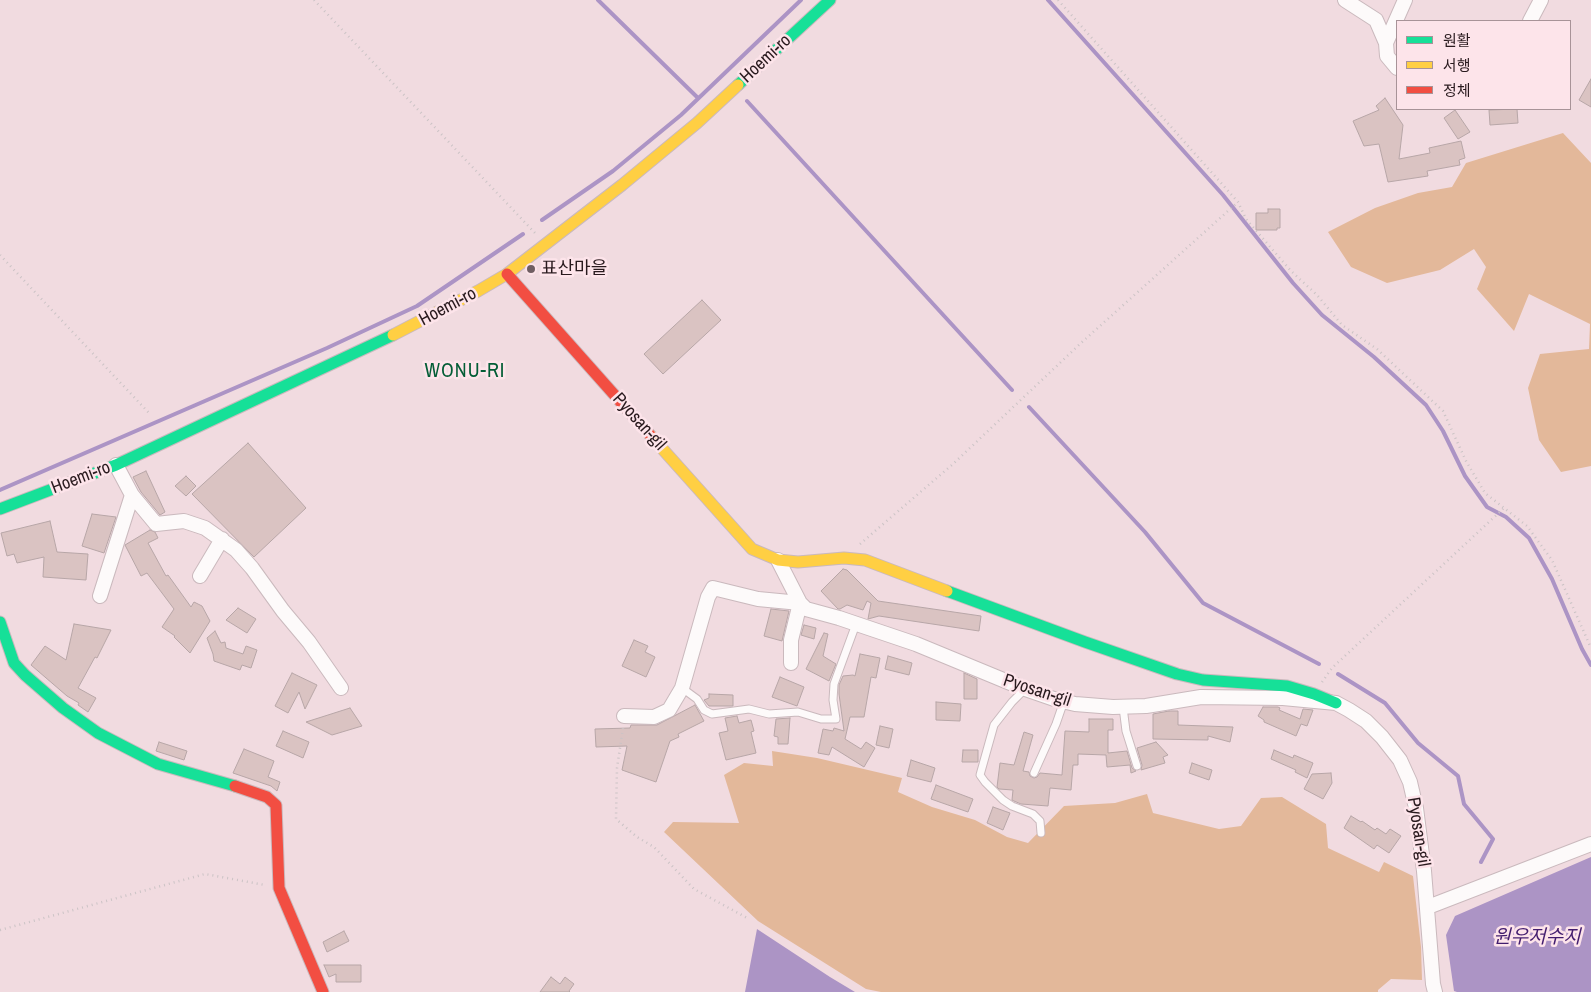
<!DOCTYPE html>
<html>
<head>
<meta charset="utf-8">
<style>
  body { margin:0 }
  #map { position:relative; width:1591px; height:992px; overflow:hidden; background:#f1dbe0; font-family:"Archivo Narrow","Noto Sans KR",sans-serif }
  canvas { display:block }
  .legend { position:absolute; left:1396px; top:20px; width:175px; height:90px; box-sizing:border-box; background:#fde4ea; border:1px solid #a89398; margin:0; padding:6px 9px; list-style:none; font-size:15px; color:#291a1e }
  .legend li { display:flex; align-items:center; gap:10px; height:25px }
  .legend b { width:25px; border:1px solid #a89398 }
</style>
</head>
<body>
<div id="map">
<canvas width="1591" height="992"></canvas>
<ul class="legend">
<li><b style="height:6px;background:#16e098"></b>원활</li>
<li><b style="height:6px;background:#ffcf43"></b>서행</li>
<li><b style="height:6px;background:#f24e42"></b>정체</li>
</ul>
</div>
<script>
const g = document.querySelector('canvas').getContext('2d');
g.lineJoin = 'round';
function paint(path, color) {
  g.fillStyle = color;
  g.fill(path, 'evenodd');
}
function poly(rows) {
  const path = new Path2D();
  for (const r of rows) {
    path.moveTo(r[0], r[1]);
    for (let i = 2; i < r.length; i += 2) path.lineTo(r[i], r[i + 1]);
  }
  return path;
}
function trace(path, color, width, dash) {
  g.strokeStyle = color;
  g.lineWidth = width;
  g.lineCap = dash ? 'butt' : 'round';
  g.setLineDash(dash || []);
  g.stroke(path);
}
function label(font, color, halo, rows, align = 'center') {
  g.font = font + ' "Archivo Narrow","Noto Sans KR",sans-serif';
  g.lineWidth = 5;
  g.setLineDash([]);
  g.textBaseline = 'middle';
  g.strokeStyle = halo;
  g.fillStyle = color;
  for (const [text, x, y, turn = 0] of rows) {
    g.save();
    g.translate(x, y);
    g.rotate((+turn || 0) * Math.PI / 180);
    g.textAlign = isNaN(turn) ? turn : align;
    if (halo) g.strokeText(text, 0, 0);
    g.fillText(text, 0, 0);
    g.restore();
  }
}
paint(poly([
  [1563,133,1591,163,1591,466,1561,472,1539,440,1528,388,1540,354,1589,349,1590,324,1529,294,1514,331,1477,289,1486,267,1474,249,1440,270,1387,283,1351,267,1328,232,1375,208,1418,193,1452,187,1466,163],
  [772,751,817,758,902,778,898,792,932,807,975,820,1007,837,1028,843,1064,806,1115,803,1147,794,1153,813,1219,829,1241,826,1261,798,1282,797,1326,824,1328,848,1379,872,1384,862,1413,876,1421,947,1422,980,1391,979,1378,990,1378,992,881,992,866,989,758,921,664,832,673,822,739,823,724,775,744,763,773,766]
]), '#e3b89a');
paint(poly([
  [1591,857,1591,992,1457,992,1454,991,1446,935,1455,916],
  [757,929,830,977,855,992,745,992]
]), '#ac94c5');
trace(poly([
  [598,0,698,98],
  [1048,0,1223,195,1293,283,1322,315,1374,357,1426,405,1443,431,1465,476,1487,507,1506,517,1529,538,1552,579,1582,649,1591,665],
  [747,101,1012,390],
  [542,220,613,171,681,115,801,0],
  [1029,407,1145,532,1203,603,1319,664],
  [0,490,327,348,417,306,523,234],
  [1338,674,1385,703,1418,743,1458,776,1464,804,1493,839,1481,862]
]), '#ac94c5', 4);
const building = poly([
  [1591,79,1591,107,1579,100,1591,79],
  [1385,98,1403,125,1399,159,1430,153,1429,148,1461,141,1465,158,1459,160,1460,165,1427,171,1428,176,1388,182,1379,144,1364,146,1353,121,1379,110,1376,106,1385,98],
  [1517,109,1518,123,1490,125,1489,110,1517,109],
  [1455,110,1470,132,1458,139,1444,118,1455,110],
  [1268,209,1280,209,1280,228,1277,228,1277,230,1256,230,1256,213,1268,213,1268,209],
  [702,300,721,320,663,374,644,354,702,300],
  [248,443,306,508,254,557,192,494,248,443],
  [146,471,165,512,160,515,141,492,133,477,146,471],
  [186,476,196,486,186,496,175,486,186,476],
  [92,514,116,517,104,553,82,546,92,514],
  [50,521,57,552,88,554,86,580,43,577,44,557,17,563,14,554,7,556,1,533,50,521],
  [150,530,155,532,158,538,148,543,166,576,168,575,191,607,194,602,202,606,210,621,190,653,174,637,175,636,162,627,174,609,147,573,141,576,125,545,150,530],
  [843,569,847,570,878,601,981,616,979,631,879,616,868,619,871,603,867,601,863,610,847,605,840,609,838,609,821,591,843,569],
  [238,608,256,619,247,633,226,620,238,608],
  [771,609,789,611,782,641,764,636,771,609],
  [74,624,111,630,97,658,95,657,78,688,96,698,88,712,78,705,79,703,67,696,31,665,45,646,66,660,74,624],
  [804,625,816,628,814,639,801,635,804,625],
  [215,631,221,643,225,642,226,648,243,654,246,646,257,650,251,668,242,665,240,670,214,661,213,654,207,638,215,631],
  [824,633,828,634,823,656,836,664,829,681,806,669,824,633],
  [634,640,648,646,645,652,655,657,646,677,622,666,634,640],
  [860,654,880,658,876,678,871,677,864,717,850,717,845,739,861,749,866,742,875,748,864,767,832,747,829,755,818,753,823,729,833,731,834,728,844,731,839,694,839,685,843,676,853,675,855,676,860,654],
  [888,656,912,663,909,675,885,669,888,656],
  [292,673,317,685,305,709,299,692,288,713,275,706,292,673],
  [964,673,977,679,977,699,964,699,964,673],
  [780,677,804,687,797,706,772,697,780,677],
  [709,694,733,695,733,706,709,706,704,700,709,698,709,694],
  [936,702,961,704,960,721,936,720,936,702],
  [695,705,704,721,678,734,679,737,670,741,656,782,622,770,627,746,596,747,595,729,630,728,631,725,657,725,695,705],
  [1263,707,1278,707,1280,708,1279,710,1300,719,1303,709,1313,710,1307,726,1301,724,1296,736,1264,722,1264,720,1258,716,1263,707],
  [350,708,362,726,332,735,306,722,350,708],
  [1169,711,1178,711,1178,725,1233,727,1230,742,1208,736,1208,740,1153,739,1153,714,1169,711],
  [737,716,739,723,751,720,754,731,751,732,756,753,726,760,719,733,728,731,725,718,737,716],
  [790,718,788,744,778,744,778,737,774,736,776,719,790,718],
  [1089,719,1113,719,1113,730,1108,730,1108,753,1127,751,1132,768,1136,771,1131,773,1130,765,1107,767,1106,755,1078,754,1078,765,1073,765,1071,790,1050,788,1048,806,1021,804,1014,801,1012,800,1013,790,999,789,997,787,1000,763,1014,765,1024,732,1033,735,1023,771,1029,772,1030,776,1034,778,1037,777,1040,773,1062,775,1065,731,1089,732,1089,719],
  [880,726,893,729,889,748,876,745,880,726],
  [283,731,309,742,303,758,276,746,283,731],
  [159,742,187,751,184,760,156,751,159,742],
  [1156,742,1168,755,1163,757,1165,763,1141,770,1142,765,1137,748,1156,742],
  [244,749,274,761,268,777,280,782,277,791,271,786,233,773,244,749],
  [963,750,978,750,978,762,962,762,963,750],
  [1274,750,1293,758,1294,755,1313,763,1307,778,1295,772,1296,770,1271,759,1274,750],
  [911,760,935,768,931,782,907,776,911,760],
  [1192,763,1212,770,1209,780,1189,773,1192,763],
  [1331,773,1332,783,1323,799,1304,789,1312,774,1331,773],
  [936,785,973,799,968,812,931,799,936,785],
  [993,807,1010,813,1003,830,987,823,993,807],
  [1351,816,1361,822,1362,821,1375,830,1377,828,1386,834,1390,829,1401,836,1389,853,1377,845,1374,849,1344,828,1351,816],
  [344,931,349,941,327,952,323,942,344,931],
  [324,965,361,965,361,982,336,982,336,974,329,977,324,965],
  [551,977,560,984,565,977,574,984,569,991,570,992,540,992,551,977]
]);
paint(building, '#dac3c2');
trace(building, '#b7a6a7', 1);
const lane = poly([
  [682,688,697,699,704,710,712,714,749,709,769,714,798,712,821,719,836,719,833,700,834,684,856,624],
  [1025,689,1012,702,994,725,980,775,985,782,1003,800,1012,806,1033,814,1040,821,1041,833],
  [1123,707,1126,731,1137,766],
  [1034,773,1056,724,1064,701]
]);
const street = poly([
  [1345,0,1376,20,1386,43,1387,56,1397,68],
  [1530,21,1541,0],
  [1386,43,1405,0],
  [116,465,132,495,156,524,184,521,205,528,236,550,252,568,283,611,309,642,341,688],
  [778,560,800,603,806,609,839,618,916,644,1025,689,1054,699,1075,704,1113,707,1146,706,1201,697,1283,698,1336,703,1349,710,1366,721,1382,737,1400,760,1410,782,1416,808,1424,871,1433,984,1435,992],
  [200,576,222,539],
  [100,596,132,495],
  [624,716,654,717,669,710,682,688,708,597,713,588,758,599,800,603,791,640,791,663],
  [1428,907,1591,844]
]);
const fast = poly([
  [738,85,830,0],
  [0,509,116,465,393,335],
  [947,591,1085,642,1177,674,1203,680,1287,686,1314,694,1336,703],
  [0,622,14,663,25,675,63,708,98,733,158,764,235,786]
]);
const slow = poly([
  [393,335,478,291,507,274,622,185,697,123,738,85],
  [650,435,752,549,778,560,798,562,844,558,865,560,947,591]
]);
const jam = poly([
  [507,274,650,435],
  [235,786,267,797,276,805,279,888,323,992]
]);
trace(lane, '#cab9bd', 9);
trace(street, '#cab9bd', 16);
trace(fast, '#cab9bd', 13);
trace(slow, '#cab9bd', 13);
trace(jam, '#cab9bd', 13);
trace(poly([
  [314,0,535,233],
  [1058,0,1238,202,1246,219,1291,271,1317,295,1342,325,1377,349,1443,411,1466,461,1485,493,1527,526,1552,560,1591,648],
  [0,255,149,413],
  [860,544,953,464,1081,343,1238,202],
  [1322,682,1332,668,1504,508],
  [623,728,617,768,616,819,637,837,654,847,694,889,749,919],
  [0,930,205,874,265,885]
]), '#cbc3c5', 2.5, [1, 4]);
trace(lane, '#fdfafa', 7);
trace(street, '#fdfafa', 14);
trace(fast, '#16e098', 11);
trace(slow, '#ffcf43', 11);
trace(jam, '#f24e42', 11);
for (const [x, y, r, color] of [
  [531,269,5,"#6f5e62"]
]) {
  const dot = new Path2D();
  dot.arc(x, y, r, 0, 2 * Math.PI);
  g.fillStyle = color;
  g.fill(dot);
  trace(dot, '#fde4ea', 2);
}
label('18px', '#291a1e', '#fde4ea', [
  ["Hoemi-ro",766,59,-43],
  ["Hoemi-ro",448,307,-28],
  ["Pyosan-gil",639,422,48],
  ["Hoemi-ro",81,478,-21],
  ["Pyosan-gil",1037,691,18],
  ["Pyosan-gil",1418,832,81]
]);
label('18px', '#291a1e', '#fde4ea', [
  ["표산마을",541,269]
], 'left');
label('italic 19px', '#421c6e', '#fde4ea', [
  ["원우저수지",1537,938]
]);
g.letterSpacing = '1px';
label('20px', '#045d36', '#fde4ea', [
  ["WONU-RI",465,372]
]);
g.letterSpacing = '0px';
</script>
</body>
</html>
